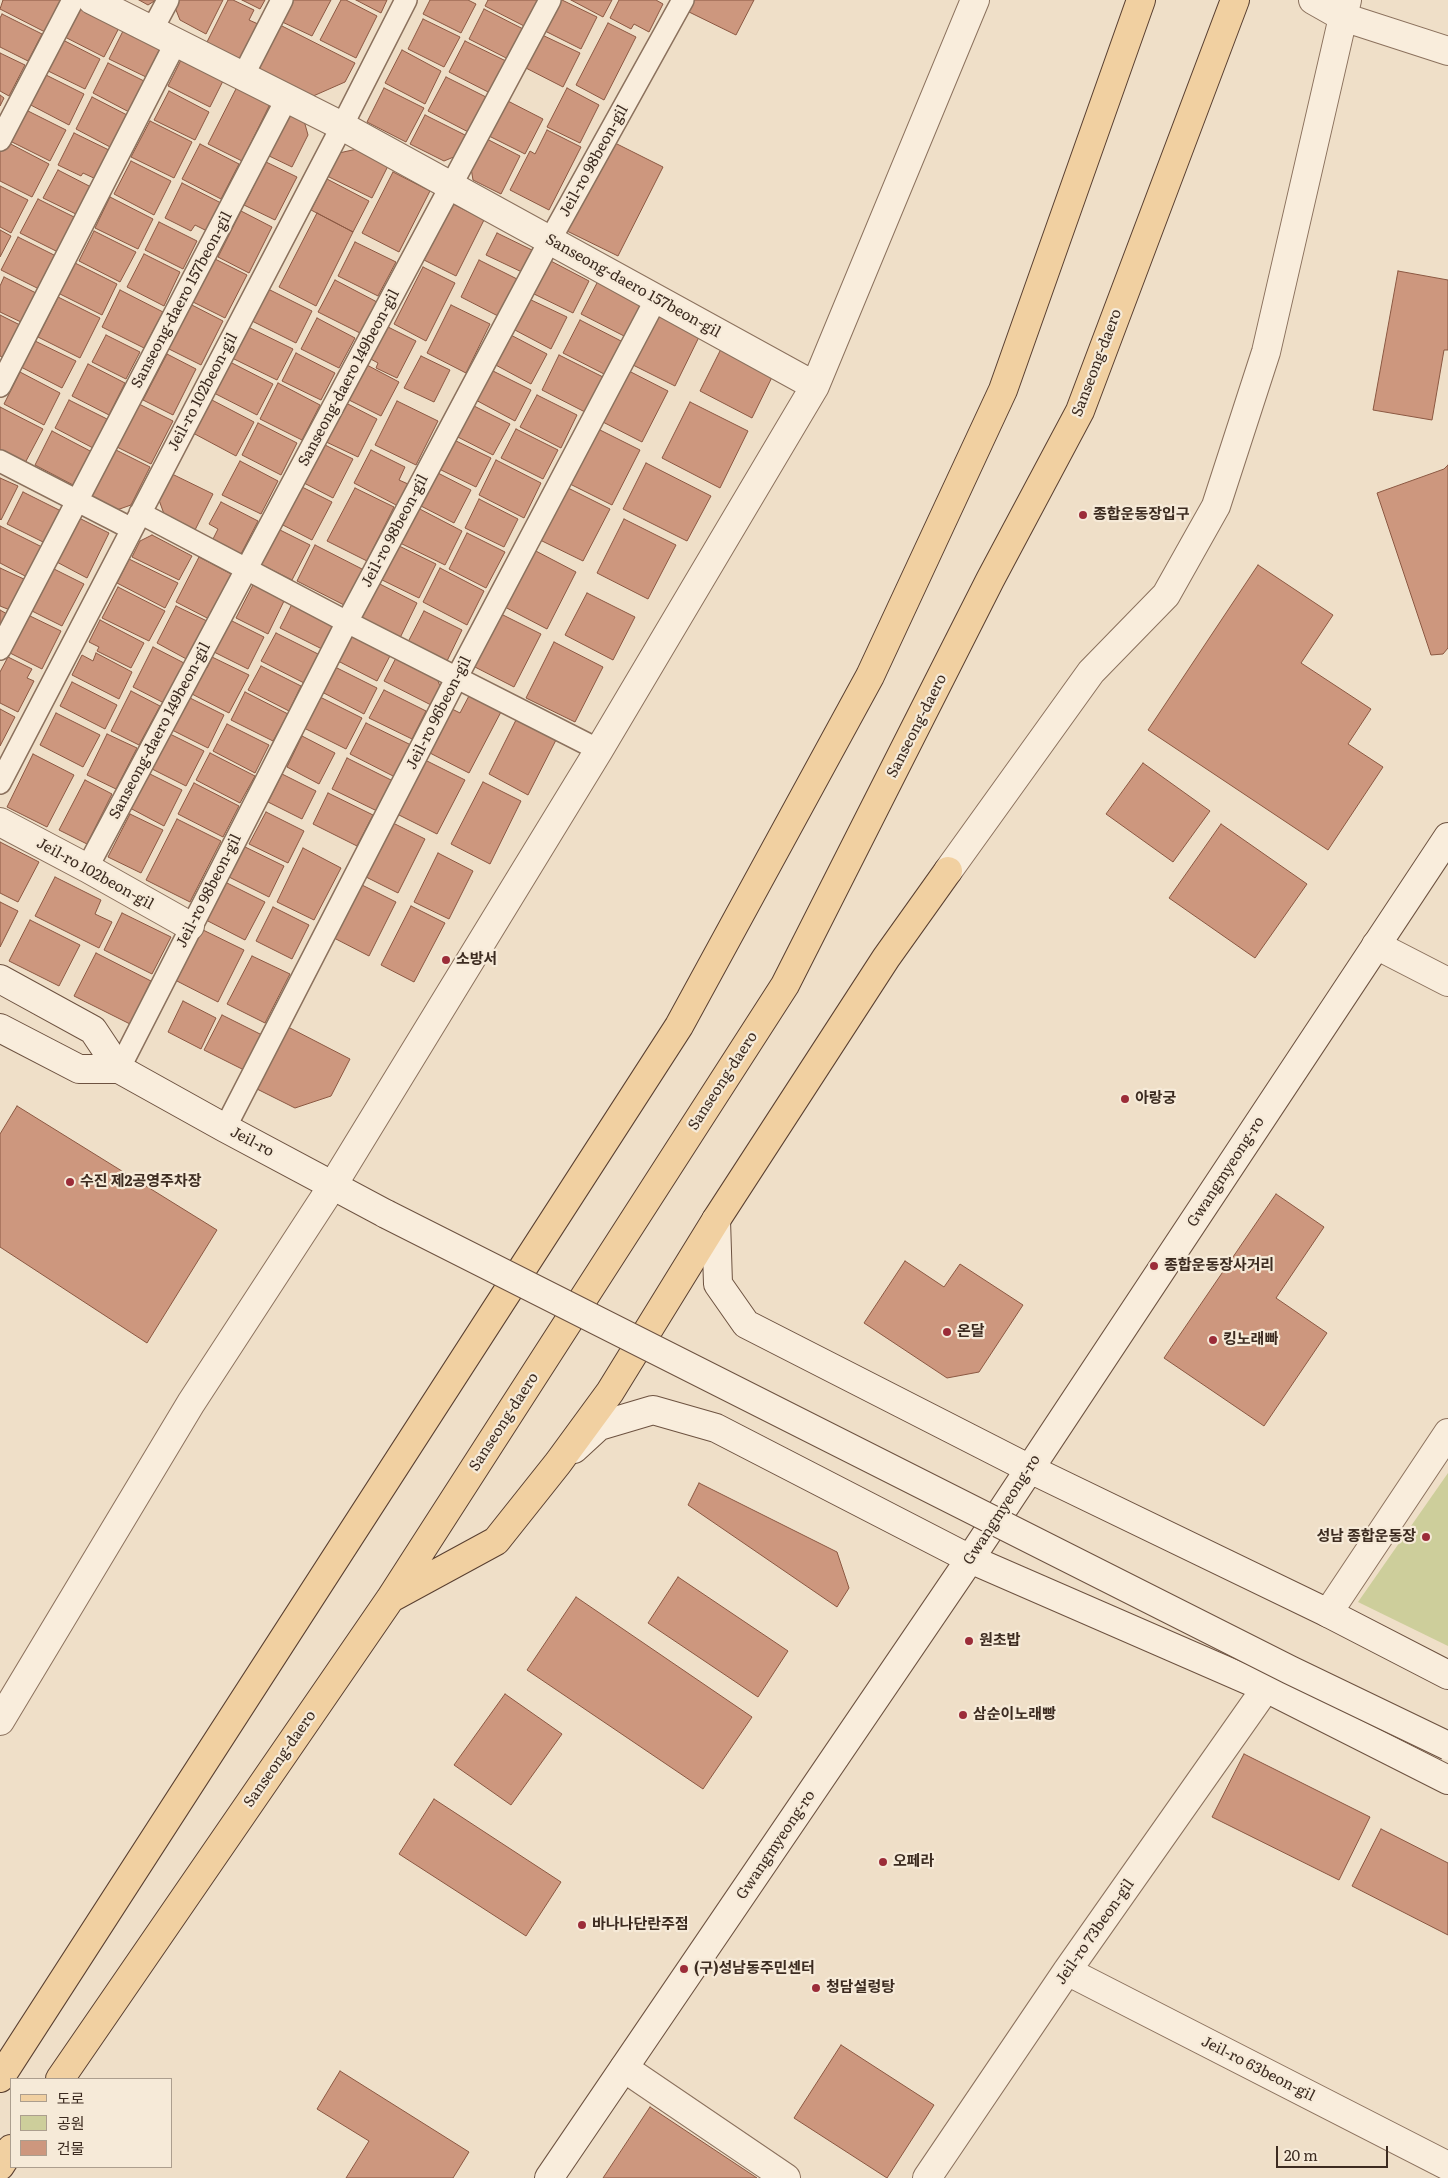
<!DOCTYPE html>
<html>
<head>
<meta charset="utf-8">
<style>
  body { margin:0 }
  #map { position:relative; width:1448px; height:2178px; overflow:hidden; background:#efdfc8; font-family:Literata,"Noto Sans KR",serif }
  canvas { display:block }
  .legend { position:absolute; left:10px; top:2078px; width:162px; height:90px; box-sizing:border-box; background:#f6ead8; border:1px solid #ac9e8e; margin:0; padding:6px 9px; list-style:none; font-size:15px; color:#3c2b20 }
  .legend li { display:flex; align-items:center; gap:10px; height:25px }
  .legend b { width:25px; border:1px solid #ac9e8e }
  .scale { position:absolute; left:1276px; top:2146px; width:112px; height:22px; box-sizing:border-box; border:2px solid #3c2b20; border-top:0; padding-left:6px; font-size:15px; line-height:18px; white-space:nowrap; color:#3c2b20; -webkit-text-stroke:4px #f6ead8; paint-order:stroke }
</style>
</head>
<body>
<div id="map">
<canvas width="1448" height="2178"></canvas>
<ul class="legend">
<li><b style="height:6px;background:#f1d0a1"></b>도로</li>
<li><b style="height:14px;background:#cdce9b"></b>공원</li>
<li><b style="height:14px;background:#cd977e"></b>건물</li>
</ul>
<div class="scale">20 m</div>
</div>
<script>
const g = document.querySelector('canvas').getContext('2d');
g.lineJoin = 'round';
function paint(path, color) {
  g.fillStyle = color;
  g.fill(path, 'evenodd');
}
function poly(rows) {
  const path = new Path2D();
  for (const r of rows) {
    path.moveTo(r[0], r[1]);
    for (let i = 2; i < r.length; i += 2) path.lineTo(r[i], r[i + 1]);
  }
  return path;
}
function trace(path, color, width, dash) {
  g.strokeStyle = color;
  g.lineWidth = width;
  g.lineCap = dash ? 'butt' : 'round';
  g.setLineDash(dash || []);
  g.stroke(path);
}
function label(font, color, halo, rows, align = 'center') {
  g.font = font + ' Literata,"Noto Sans KR",serif';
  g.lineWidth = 4.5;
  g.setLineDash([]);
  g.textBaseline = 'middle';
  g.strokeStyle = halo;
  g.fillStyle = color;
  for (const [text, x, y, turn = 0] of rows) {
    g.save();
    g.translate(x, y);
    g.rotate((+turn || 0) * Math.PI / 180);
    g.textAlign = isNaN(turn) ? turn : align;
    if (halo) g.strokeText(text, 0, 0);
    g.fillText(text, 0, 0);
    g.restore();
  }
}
paint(poly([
  [1448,1473,1448,1646,1358,1602]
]), '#cdce9b');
const building = poly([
  [3,0,61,0,45,32,0,9,3,0],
  [139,0,156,0,148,5,139,0],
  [177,0,223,0,206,34,180,20,174,5,177,0],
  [228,0,233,0,254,10,249,20,258,24,239,60,206,44,228,0],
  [242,0,265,0,260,9,242,0],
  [288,0,331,0,312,36,278,20,288,0],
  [341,0,346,0,377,16,356,58,320,40,341,0],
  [356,0,387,0,381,13,356,0],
  [430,0,468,0,476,4,461,33,423,14,430,0],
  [488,0,543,0,528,28,485,6,488,0],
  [558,0,562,0,597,17,581,49,543,30,558,0],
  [571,0,612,0,603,17,571,0],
  [619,0,656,0,663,4,649,32,634,24,631,29,610,18,619,0],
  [693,0,754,0,736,35,687,11,693,0],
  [78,2,121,24,104,57,61,35,78,2],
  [484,9,527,31,512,61,469,39,484,9],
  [2,14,42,34,28,61,0,47,0,18,2,14],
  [423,19,460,37,444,67,408,49,423,19],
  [608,23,636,37,604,100,576,85,608,23],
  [126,25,163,43,146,77,109,59,126,25],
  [280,25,355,63,345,82,311,97,257,70,280,25],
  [538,33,580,53,563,87,522,66,538,33],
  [59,38,100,59,85,89,44,69,59,38],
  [465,41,510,63,494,95,449,72,465,41],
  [402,50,441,71,425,104,385,83,402,50],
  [0,53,25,65,9,96,0,91,0,53],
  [182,58,224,79,210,107,168,86,182,58],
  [108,63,146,82,131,113,93,93,108,63],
  [40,72,84,94,69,125,25,102,40,72],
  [446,77,492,100,474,135,428,111,446,77],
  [239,83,272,100,242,161,208,144,239,83],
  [384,88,424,108,406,142,367,122,384,88],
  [567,88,599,105,580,143,547,127,567,88],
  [169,91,209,112,195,140,154,120,169,91],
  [0,95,4,98,0,106,0,95],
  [92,97,129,116,112,148,76,129,92,97],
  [502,98,543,119,525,154,485,134,502,98],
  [22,108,66,130,50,161,6,139,22,108],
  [295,113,303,117,308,135,292,167,265,154,281,121,295,113],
  [425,115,469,137,461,154,444,161,410,144,425,115],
  [150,121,192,142,174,178,131,157,150,121],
  [547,130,581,147,549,210,510,190,530,151,535,154,547,130],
  [74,133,113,152,98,180,83,173,81,176,58,165,74,133],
  [483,137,520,156,501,194,473,180,470,162,483,137],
  [5,141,49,164,32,197,0,181,0,151,5,141],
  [613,142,663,167,618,256,567,231,613,142],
  [200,144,239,164,221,199,182,179,200,144],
  [357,149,389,164,372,198,327,176,339,153,357,149],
  [131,161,171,181,154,215,114,194,131,161],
  [266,162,297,177,275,220,244,205,266,162],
  [58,170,93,188,80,216,43,198,58,170],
  [393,172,430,191,399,252,362,233,393,172],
  [327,179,369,201,353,232,311,210,327,179],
  [182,183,221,203,207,231,195,225,191,231,165,218,182,183],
  [0,186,28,200,11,233,0,227,0,186],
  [110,197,153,219,138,249,95,228,110,197],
  [38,199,78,219,60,253,20,233,38,199],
  [453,204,484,220,456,276,424,260,453,204],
  [241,211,272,227,249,273,218,257,241,211],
  [317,213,353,232,316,306,279,287,317,213],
  [159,222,197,241,183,269,145,250,159,222],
  [0,230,11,236,0,257,0,230],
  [94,231,136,252,120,282,79,261,94,231],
  [497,233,534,251,524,273,486,255,497,233],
  [18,237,56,256,39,289,1,270,18,237],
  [355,242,396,262,378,296,338,276,355,242],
  [144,254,180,272,164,306,127,287,144,254],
  [213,258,247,275,225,318,191,301,213,258],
  [547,259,589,281,573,313,530,292,547,259],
  [479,260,517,279,498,316,461,297,479,260],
  [73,262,117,284,102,315,58,293,73,262],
  [423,267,455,283,426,341,394,324,423,267],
  [1398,271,1448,280,1448,350,1444,350,1432,420,1373,410,1398,271],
  [4,277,38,294,23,323,0,312,0,286,4,277],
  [335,280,377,302,360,333,318,312,335,280],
  [598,281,643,303,626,337,581,314,598,281],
  [268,289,312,311,296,343,252,321,268,289],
  [120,290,163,312,144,348,102,327,120,290],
  [58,297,100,318,80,358,38,337,58,297],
  [529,299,567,317,551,349,513,329,529,299],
  [188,303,223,321,201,365,165,347,188,303],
  [451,305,490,324,466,373,427,353,451,305],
  [655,312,700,335,675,386,629,363,655,312],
  [0,315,22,326,6,359,0,356,0,315],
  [317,318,355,338,339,368,301,349,317,318],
  [580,320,623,342,606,375,563,353,580,320],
  [384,325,416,341,397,378,376,368,378,363,367,357,384,325],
  [248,327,293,349,277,380,232,358,248,327],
  [507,333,547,354,531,384,492,363,507,333],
  [106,335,140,352,126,379,92,362,106,335],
  [33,340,76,361,62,388,19,366,33,340],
  [724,343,776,369,752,418,700,391,724,343],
  [296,353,335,373,321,400,282,381,296,353],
  [167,354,196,369,173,415,143,400,167,354],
  [559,355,603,377,585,412,542,390,559,355],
  [421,356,450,370,434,402,404,388,421,356],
  [230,362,273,384,257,415,214,393,230,362],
  [88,364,125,383,109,415,72,396,88,364],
  [365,364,399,382,381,416,347,399,365,364],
  [487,368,531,390,515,421,472,398,487,368],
  [625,369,668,391,642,442,599,420,625,369],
  [20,372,60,393,44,425,4,404,20,372],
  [278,383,320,405,302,440,260,419,278,383],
  [537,395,577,415,561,448,520,427,537,395],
  [210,399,254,422,236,456,193,433,210,399],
  [69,400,107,419,93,448,55,428,69,400],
  [342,401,377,419,358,457,322,440,342,401],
  [397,401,438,421,416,465,375,445,397,401],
  [690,402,748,431,720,488,662,458,690,402],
  [137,403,173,421,151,464,115,446,137,403],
  [470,404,510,424,493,455,454,435,470,404],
  [0,407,43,429,25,463,0,450,0,407],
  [258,423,297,443,281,475,242,455,258,423],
  [594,427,640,450,612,505,566,482,594,427],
  [516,429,558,450,543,479,501,458,516,429],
  [52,431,92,452,75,486,35,465,52,431],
  [452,439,491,458,476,487,437,468,452,439],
  [323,444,353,459,333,498,304,483,323,444],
  [112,448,150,467,131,505,114,511,86,497,112,448],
  [371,450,405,467,399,480,408,484,398,506,354,483,371,450],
  [496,460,541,483,524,518,479,495,496,460],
  [240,461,278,481,261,514,222,495,240,461],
  [646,463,711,496,687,541,623,509,646,463],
  [1448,465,1448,648,1443,654,1431,655,1377,493,1444,469,1448,465],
  [436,472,471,490,454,523,419,505,436,472],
  [172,474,213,494,195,530,164,514,159,500,172,474],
  [0,478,18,486,1,520,0,519,0,478],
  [298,485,332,502,312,540,279,523,298,485],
  [564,486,610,509,583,561,538,539,564,486],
  [355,488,394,507,367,561,327,541,355,488],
  [23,492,61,511,45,543,7,524,23,492],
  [479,499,518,519,504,547,465,528,479,499],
  [221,502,258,521,241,554,213,539,218,529,209,524,221,502],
  [414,506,462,531,445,565,396,541,414,506],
  [75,516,109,533,87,578,53,560,75,516],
  [624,519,676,545,648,599,597,573,624,519],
  [0,526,42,547,27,577,0,563,0,526],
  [276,528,310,545,292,580,258,563,276,528],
  [467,533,505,552,486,588,449,569,467,533],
  [152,535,192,556,179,580,132,557,140,541,152,535],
  [395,544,436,564,419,598,378,578,395,544],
  [315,545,364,570,346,606,297,581,315,545],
  [532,549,576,572,547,629,503,606,532,549],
  [199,557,233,575,211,620,176,602,199,557],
  [129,559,178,583,165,608,117,583,129,559],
  [1258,565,1333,615,1301,663,1371,709,1348,744,1383,767,1328,850,1148,730,1258,565],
  [0,568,26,580,10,610,0,606,0,568],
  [440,568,484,591,467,625,423,602,440,568],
  [54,569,84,584,62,626,32,611,54,569],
  [374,581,417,603,399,640,355,619,374,581],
  [254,583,285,599,268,634,236,618,254,583],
  [118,587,165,611,149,641,102,618,118,587],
  [587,593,635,617,613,660,565,635,587,593],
  [293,602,337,624,324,650,280,628,293,602],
  [176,606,209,622,190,661,157,643,176,606],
  [0,610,7,614,0,628,0,610],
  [424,611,462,630,447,661,408,642,424,611],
  [499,613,541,634,514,687,473,666,499,613],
  [28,615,61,631,42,669,10,653,28,615],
  [100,620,144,643,131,668,97,651,99,647,89,642,100,620],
  [230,620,264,637,248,669,214,652,230,620],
  [353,632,392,652,377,681,338,661,353,632],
  [276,633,320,655,306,684,261,661,276,633],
  [554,642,603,667,575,722,526,698,554,642],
  [153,647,184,663,164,703,133,687,153,647],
  [96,653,132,672,119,699,72,675,82,655,93,661,96,653],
  [397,656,436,676,440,686,431,705,384,681,397,656],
  [8,657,32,669,27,678,34,681,18,712,0,703,0,672,8,657],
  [212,657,249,675,229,713,188,692,202,666,207,668,212,657],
  [261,666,301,686,289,711,248,690,261,666],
  [335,667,377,688,364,714,322,692,335,667],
  [72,682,117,705,105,729,60,706,72,682],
  [384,690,426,711,412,739,369,718,384,690],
  [131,691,160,706,139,745,111,731,131,691],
  [245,692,288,714,273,741,231,720,245,692],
  [470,694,502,710,469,773,428,752,450,708,460,713,470,694],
  [186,696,224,715,208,748,170,729,186,696],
  [320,697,362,718,346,749,304,728,320,697],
  [0,709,15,717,0,746,0,709],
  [56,713,100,735,83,767,40,745,56,713],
  [517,718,557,738,528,795,489,774,517,718],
  [366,723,411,745,395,777,350,754,366,723],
  [227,724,269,745,255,773,213,751,227,724],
  [168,733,204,751,186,786,150,768,168,733],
  [107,734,137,748,116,789,87,775,107,734],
  [302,736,335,753,319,784,287,767,302,736],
  [210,753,255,776,240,803,196,780,210,753],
  [33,754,74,775,47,827,7,807,33,754],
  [347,758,393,781,377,811,332,789,347,758],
  [425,760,465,780,437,834,397,814,425,760],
  [1143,763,1210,811,1173,862,1106,814,1143,763],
  [148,773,182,790,164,826,130,808,148,773],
  [282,774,316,791,302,819,268,802,282,774],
  [85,780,112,794,87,844,59,830,85,780],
  [483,782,521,801,490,864,451,844,483,782],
  [194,783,239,806,223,837,178,814,194,783],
  [328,793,373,815,357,846,313,824,328,793],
  [266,812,304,831,288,863,249,844,266,812],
  [130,814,163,830,141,873,108,857,130,814],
  [177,819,221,841,190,902,146,880,177,819],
  [393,823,425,839,398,893,366,877,393,823],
  [1221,824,1307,884,1255,958,1169,898,1221,824],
  [0,842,39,862,18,902,0,893,0,842],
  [241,845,284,866,269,897,225,875,241,845],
  [303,848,341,868,314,920,277,902,303,848],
  [438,853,473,871,449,919,414,902,438,853],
  [55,877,101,900,95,914,112,922,99,948,35,916,55,877],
  [223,881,265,902,245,940,204,919,223,881],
  [362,885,396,902,369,956,334,938,362,885],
  [0,902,18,911,0,947,0,902],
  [411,906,445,923,414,982,381,965,411,906],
  [273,907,309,925,292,959,256,941,273,907],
  [122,913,171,937,152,974,104,950,122,913],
  [30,920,80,945,59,986,9,961,30,920],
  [201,929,244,950,218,1002,175,980,201,929],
  [96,953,151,981,130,1024,74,996,96,953],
  [252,956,290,974,265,1023,227,1004,252,956],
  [183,1001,216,1018,201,1049,168,1032,183,1001],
  [222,1015,262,1035,244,1070,204,1050,222,1015],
  [288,1027,350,1059,331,1096,295,1108,257,1089,288,1027],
  [17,1106,217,1230,147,1343,0,1247,0,1134,17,1106],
  [1276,1194,1324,1227,1276,1298,1327,1333,1264,1426,1164,1358,1276,1194],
  [905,1261,944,1287,960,1264,1023,1305,979,1372,947,1378,864,1323,905,1261],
  [699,1483,837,1552,849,1588,837,1607,688,1505,699,1483],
  [678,1577,788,1651,758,1697,648,1623,678,1577],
  [576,1597,752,1717,703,1789,527,1670,576,1597],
  [505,1694,562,1734,511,1805,454,1765,505,1694],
  [1244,1754,1370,1817,1339,1880,1212,1817,1244,1754],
  [434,1799,561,1882,526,1936,399,1854,434,1799],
  [1381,1829,1448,1863,1448,1935,1352,1886,1381,1829],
  [841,2045,934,2105,887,2178,794,2118,841,2045],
  [340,2071,469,2152,453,2178,346,2178,369,2141,317,2109,340,2071],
  [650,2107,757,2178,603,2178,650,2107]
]);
paint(building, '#cd977e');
trace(building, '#8b5842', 1);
const lane = poly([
  [152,30,168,0],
  [243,76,282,0],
  [0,140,73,0],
  [0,386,176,42],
  [0,461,132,529],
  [140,513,347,622,599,750],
  [0,649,287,98],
  [0,783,342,126,406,0],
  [87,868,550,0],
  [119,1069,347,622,550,240,683,0],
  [225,1128,457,677,656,299]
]);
const street = poly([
  [92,0,342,126,815,386],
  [1347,0,1343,17,1448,51],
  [0,822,87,868,190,926],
  [948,871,1091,672,1166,595,1216,506,1266,352,1343,17,1313,0],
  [1376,945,1448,982],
  [1328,1613,1448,1433],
  [0,1721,191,1403,333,1185,599,750,815,386,975,0],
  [1067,1971,1448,2166],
  [624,2068,786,2178],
  [927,2178,1067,1971,1266,1688]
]);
const secondary = poly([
  [0,979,93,1030,119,1069,225,1128,386,1214],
  [0,1028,79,1069,119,1069],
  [716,1220,718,1284,746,1324,1030,1469,1328,1613,1448,1675],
  [574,1449,599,1426,653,1410,716,1428,970,1559,1266,1688,1448,1780],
  [549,2178,970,1559,1448,837]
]);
const primary = poly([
  [393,1597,496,1541,558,1463,610,1392,716,1220,886,958,948,871],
  [0,2078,679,1026,870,676,1003,390,1141,0],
  [60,2079,390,1599,785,985,990,580,1080,411,1235,0],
  [0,2166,11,2149]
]);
trace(lane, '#8b715d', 24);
trace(street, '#8b715d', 30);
trace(secondary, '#6d5240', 30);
trace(primary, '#593f30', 30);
trace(lane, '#f9eddc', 21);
trace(street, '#f9eddc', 28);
trace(secondary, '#f9eddc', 28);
trace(primary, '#f1d0a1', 28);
const secondaryBridge = poly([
  [386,1214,1290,1670,1448,1746]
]);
trace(secondaryBridge, '#6d5240', 30, []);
trace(secondaryBridge, '#f9eddc', 28);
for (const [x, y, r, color] of [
  [1083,515,5,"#9b2c38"],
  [446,960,5,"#9b2c38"],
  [1125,1099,5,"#9b2c38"],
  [70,1182,5,"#9b2c38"],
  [1154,1266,5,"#9b2c38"],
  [947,1332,5,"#9b2c38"],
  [1213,1340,5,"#9b2c38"],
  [1426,1537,5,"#9b2c38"],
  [969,1641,5,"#9b2c38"],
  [963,1715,5,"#9b2c38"],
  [883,1862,5,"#9b2c38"],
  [582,1925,5,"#9b2c38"],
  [684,1969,5,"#9b2c38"],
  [816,1988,5,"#9b2c38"]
]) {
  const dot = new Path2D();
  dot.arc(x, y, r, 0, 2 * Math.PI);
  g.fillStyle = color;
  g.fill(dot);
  trace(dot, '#f6ead8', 2);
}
label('15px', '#3c2b20', '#f6ead8', [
  ["Jeil-ro 98beon-gil",594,161,-61],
  ["Sanseong-daero 157beon-gil",633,286,29],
  ["Sanseong-daero 157beon-gil",182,300,-62],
  ["Sanseong-daero",1097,363,-69],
  ["Sanseong-daero 149beon-gil",349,378,-62],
  ["Jeil-ro 102beon-gil",203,392,-62],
  ["Jeil-ro 98beon-gil",395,531,-62],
  ["Jeil-ro 96beon-gil",439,713,-63],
  ["Sanseong-daero",917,726,-63],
  ["Sanseong-daero 149beon-gil",160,731,-62],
  ["Jeil-ro 102beon-gil",95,874,29],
  ["Jeil-ro 98beon-gil",209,891,-63],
  ["Sanseong-daero",723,1081,-57],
  ["Jeil-ro",252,1142,28],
  ["Gwangmyeong-ro",1226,1172,-57],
  ["Sanseong-daero",504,1422,-57],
  ["Gwangmyeong-ro",1002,1510,-57],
  ["Sanseong-daero",280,1759,-55],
  ["Gwangmyeong-ro",776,1845,-56],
  ["Jeil-ro 73beon-gil",1095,1932,-55],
  ["Jeil-ro 63beon-gil",1258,2069,27]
]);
label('bold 15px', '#3c2b20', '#f6ead8', [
  ["종합운동장입구",1093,515],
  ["소방서",456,960],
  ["아랑궁",1135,1099],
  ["수진 제2공영주차장",80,1182],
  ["종합운동장사거리",1164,1266],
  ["온달",957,1332],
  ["킹노래빠",1223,1340],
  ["성남 종합운동장",1416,1537,"right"],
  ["원초밥",979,1641],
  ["삼순이노래빵",973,1715],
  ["오페라",893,1862],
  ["바나나단란주점",592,1925],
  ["(구)성남동주민센터",694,1969],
  ["청담설렁탕",826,1988]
], 'left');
</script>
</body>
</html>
